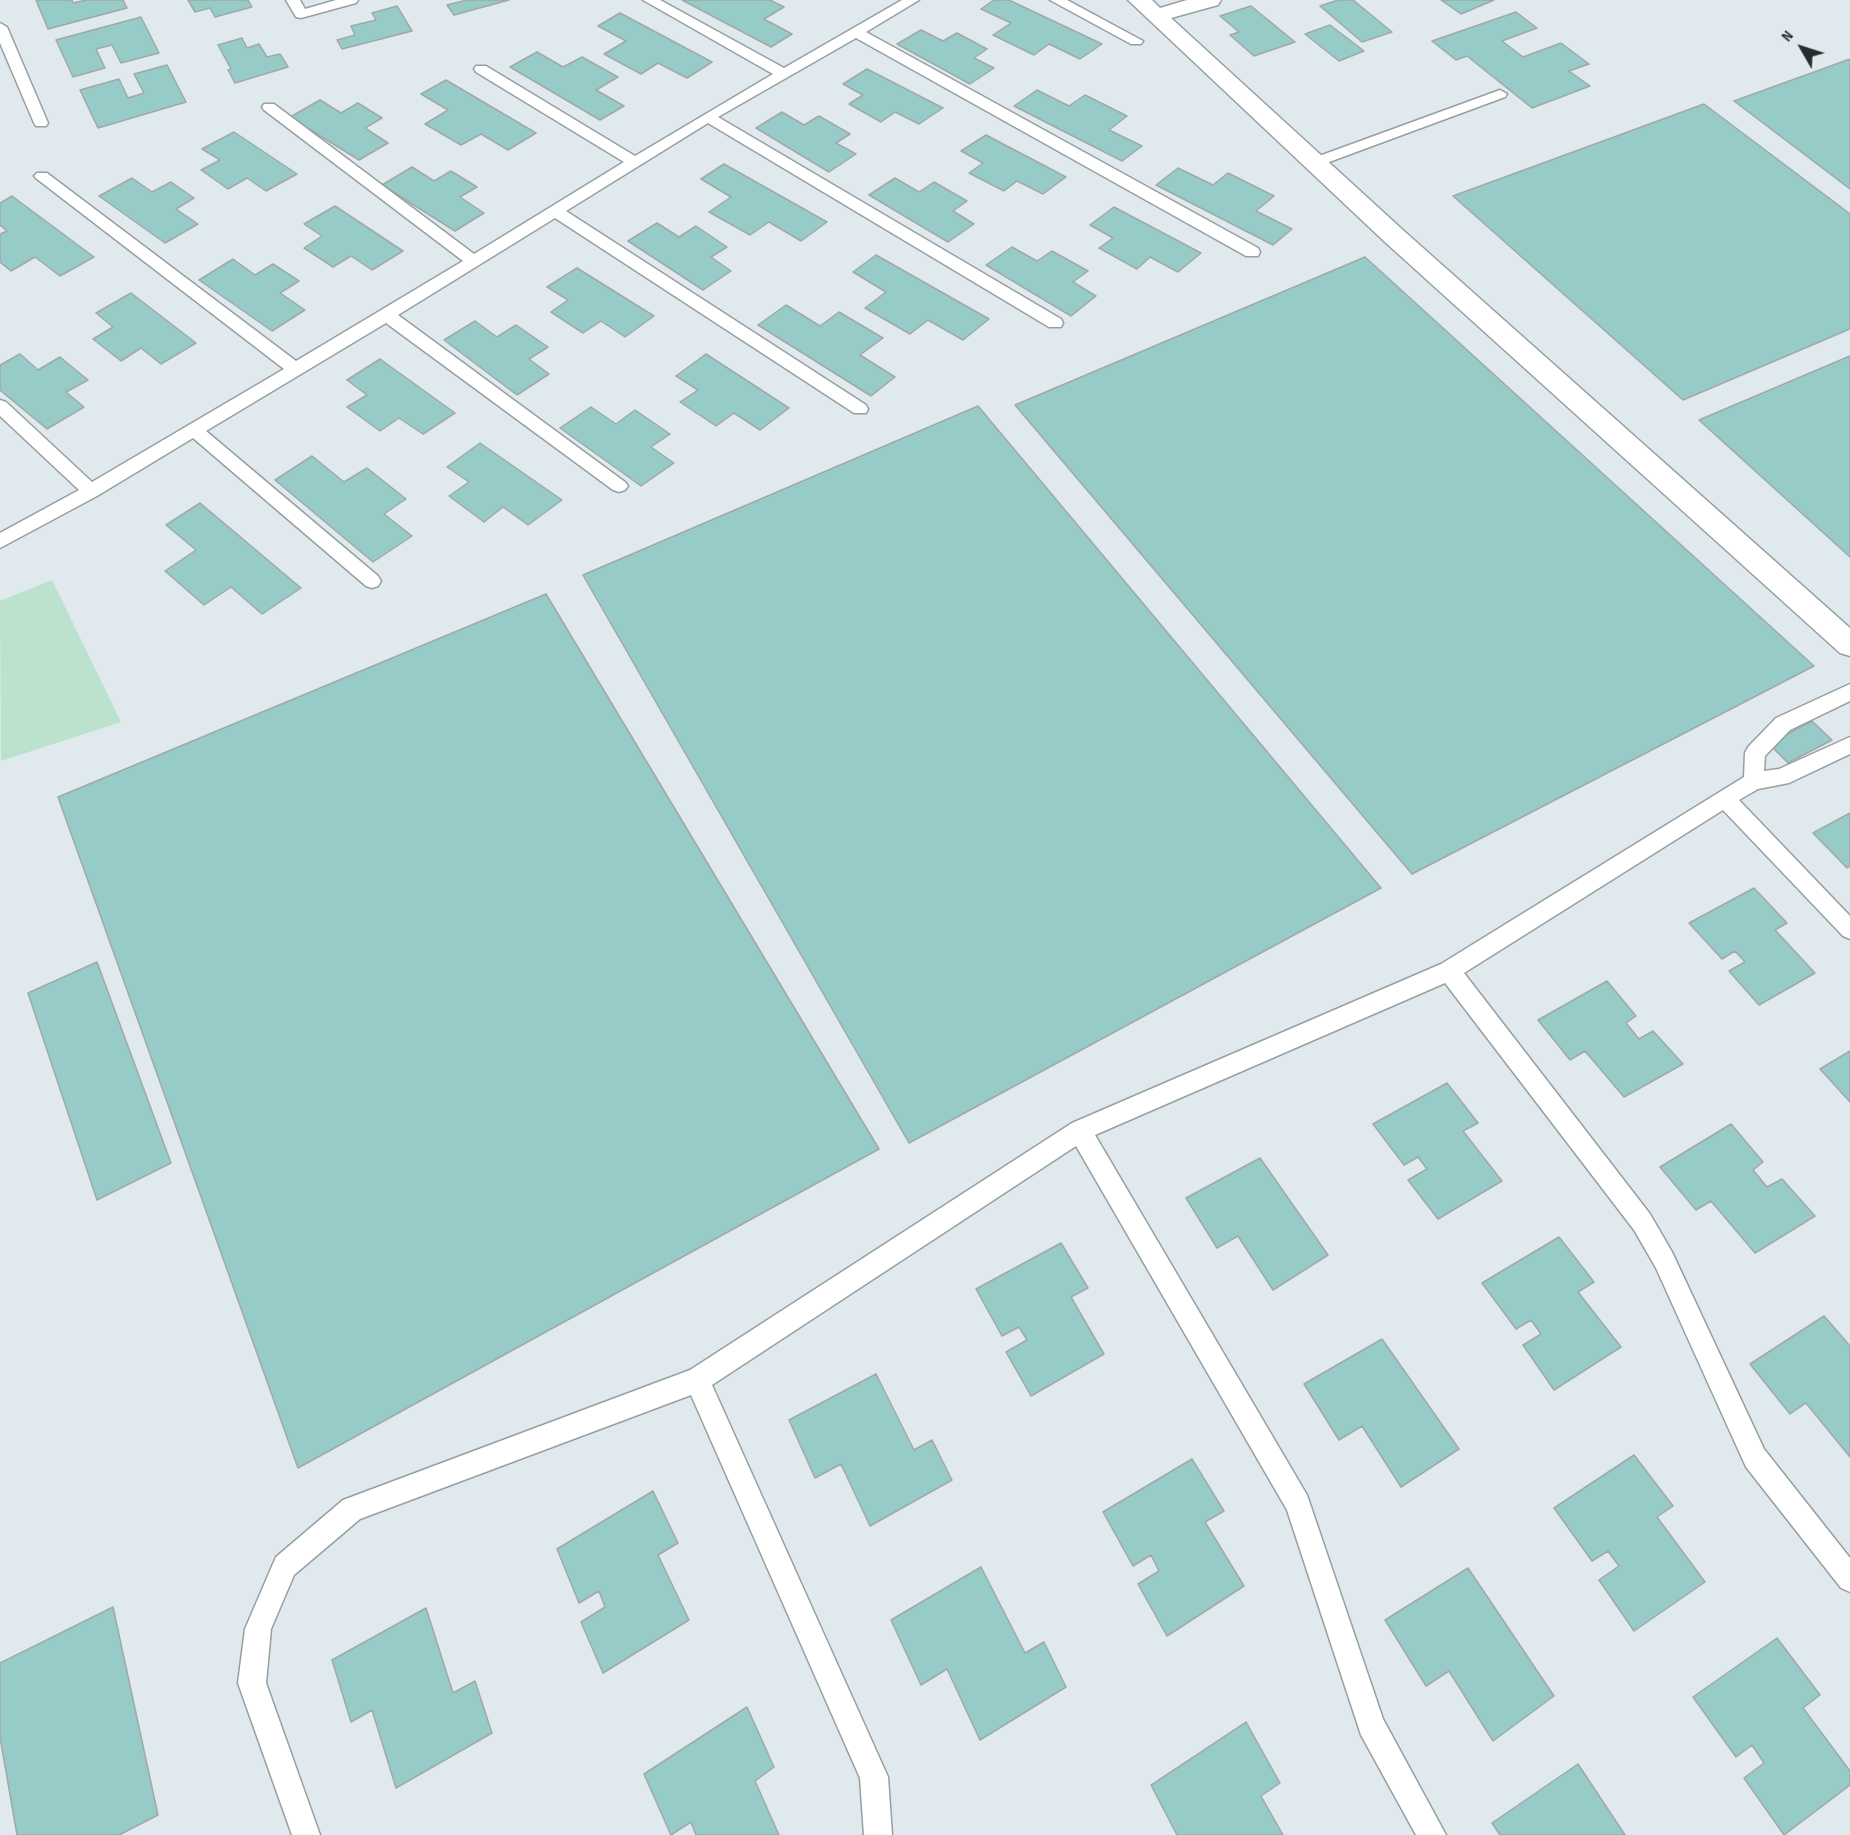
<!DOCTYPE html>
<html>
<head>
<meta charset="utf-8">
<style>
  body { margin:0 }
  #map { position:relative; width:1850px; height:1835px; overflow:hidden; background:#e0e9ed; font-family:"Sofia Sans Condensed",sans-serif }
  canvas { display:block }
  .north { position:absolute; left:1772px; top:18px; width:60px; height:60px; -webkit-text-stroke:4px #e0e9ed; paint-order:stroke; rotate:309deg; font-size:16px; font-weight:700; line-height:24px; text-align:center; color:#292c2e }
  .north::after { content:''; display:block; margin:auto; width:21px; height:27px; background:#292c2e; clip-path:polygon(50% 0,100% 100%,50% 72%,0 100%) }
</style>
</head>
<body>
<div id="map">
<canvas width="1850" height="1835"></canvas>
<div class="north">N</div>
</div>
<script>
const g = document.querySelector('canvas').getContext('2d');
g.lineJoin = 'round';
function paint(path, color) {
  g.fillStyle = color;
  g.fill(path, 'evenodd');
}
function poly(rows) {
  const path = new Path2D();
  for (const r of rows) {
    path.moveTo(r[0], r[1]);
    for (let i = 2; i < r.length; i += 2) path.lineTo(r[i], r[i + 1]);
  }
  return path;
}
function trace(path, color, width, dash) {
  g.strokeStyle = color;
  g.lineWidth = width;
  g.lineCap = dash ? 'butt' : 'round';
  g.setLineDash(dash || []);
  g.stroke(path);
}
paint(poly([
  [52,580,121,722,1,761,0,601]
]), '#bce1cc');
const building = poly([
  [36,0,72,0,73,3,86,0,123,0,127,8,48,29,36,0],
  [188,0,248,0,252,7,215,17,210,8,195,12,188,0],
  [467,0,509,0,454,15,447,5,467,0],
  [682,0,770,0,784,7,764,19,792,34,771,47,682,0],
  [994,0,1009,0,1102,44,1080,59,1049,44,1034,55,993,35,1011,23,981,9,994,0],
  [1338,0,1353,0,1392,32,1362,42,1320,6,1338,0],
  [1441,0,1494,0,1461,14,1441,0],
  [397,6,412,31,342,49,337,40,355,35,351,26,376,20,372,13,397,6],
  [1251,6,1295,42,1254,56,1230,35,1239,32,1220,16,1251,6],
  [1516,12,1537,28,1502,41,1523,57,1561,43,1589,64,1569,71,1590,86,1532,108,1467,56,1456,60,1432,41,1516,12],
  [620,13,712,62,687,78,658,63,641,74,604,54,626,41,598,26,620,13],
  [141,17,159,53,121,63,112,45,96,49,105,68,73,77,56,40,141,17],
  [1330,25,1364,51,1339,61,1305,34,1330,25],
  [921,30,943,41,957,33,987,49,974,58,994,68,970,84,897,44,921,30],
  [242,38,247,48,259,44,267,57,280,54,288,67,235,83,228,70,231,69,218,45,242,38],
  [537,52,563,67,582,57,618,77,596,90,624,106,600,120,510,67,537,52],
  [1850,59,1850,189,1734,101,1850,59],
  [167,65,186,102,98,128,80,90,119,79,128,98,144,93,134,74,167,65],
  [867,69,943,108,919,124,895,112,881,122,849,104,863,95,843,84,867,69],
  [446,80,536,133,508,150,481,134,461,145,425,124,448,110,421,94,446,80],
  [1037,90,1069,106,1085,95,1127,116,1109,130,1142,146,1122,161,1014,106,1037,90],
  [320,100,341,113,358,103,382,118,365,128,388,143,359,160,290,117,320,100],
  [1704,104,1850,214,1850,329,1683,400,1453,196,1704,104],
  [782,112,804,125,819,116,850,134,836,143,856,154,829,172,756,128,782,112],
  [234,132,297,174,266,191,247,178,228,189,201,170,220,160,202,149,234,132],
  [986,135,1066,177,1043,194,1017,181,1004,191,969,173,983,163,961,151,986,135],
  [724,164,827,222,801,241,769,222,750,235,709,212,731,197,701,179,724,164],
  [412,167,434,181,451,171,477,187,460,197,484,213,455,231,382,185,412,167],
  [1178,168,1213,185,1228,173,1274,196,1256,211,1292,229,1273,245,1156,185,1178,168],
  [132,178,152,192,171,182,194,198,176,209,198,224,165,243,99,196,132,178],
  [895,178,919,192,934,182,967,201,953,211,974,224,948,242,869,195,895,178],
  [12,196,94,257,60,276,35,257,11,271,0,262,0,234,7,231,0,225,0,203,12,196],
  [335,206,403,251,372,270,351,256,333,267,304,248,322,236,304,224,335,206],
  [1114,207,1201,253,1178,272,1150,257,1137,269,1099,248,1113,238,1090,225,1114,207],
  [657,223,679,237,696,226,727,247,711,257,731,271,703,290,628,241,657,223],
  [1012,247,1037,261,1052,251,1088,271,1073,282,1096,296,1071,316,986,265,1012,247],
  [876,255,989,319,963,340,928,320,910,334,865,308,886,292,853,272,876,255],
  [1365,257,1814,666,1412,874,1015,405,1365,257],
  [233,259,255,275,273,264,299,281,280,293,305,310,272,331,199,280,233,259],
  [577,268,654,316,625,337,601,321,583,333,551,312,568,300,547,287,577,268],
  [131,293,196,343,161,364,141,348,121,361,93,339,113,327,96,313,131,293],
  [786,305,820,326,839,312,883,338,860,355,895,377,871,396,758,325,786,305],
  [475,321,497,337,516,325,548,347,529,359,549,374,517,395,444,340,475,321],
  [20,354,38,370,60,357,88,380,66,392,84,407,47,429,0,390,0,365,20,354],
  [706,354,789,408,760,430,734,413,716,426,680,402,698,390,676,376,706,354],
  [1850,356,1850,557,1699,420,1850,356],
  [380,359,455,413,423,434,399,418,380,431,347,407,367,395,347,380,380,359],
  [978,406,1381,888,909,1143,583,575,978,406],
  [591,407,616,424,635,410,670,434,651,447,674,463,641,486,560,428,591,407],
  [480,443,562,500,528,525,503,507,484,522,449,496,469,482,447,467,480,443],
  [312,456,344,482,367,468,406,499,384,514,412,536,373,562,275,480,312,456],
  [200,503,301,588,262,614,231,587,204,605,165,571,196,550,166,525,200,503],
  [546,594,879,1149,298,1468,58,797,546,594],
  [1812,721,1832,740,1788,763,1769,744,1812,721],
  [1850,813,1850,866,1847,868,1813,833,1850,813],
  [1754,888,1787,923,1775,930,1815,973,1759,1005,1729,971,1745,962,1735,951,1722,959,1689,923,1754,888],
  [97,962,171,1163,97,1200,28,993,97,962],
  [1607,981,1636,1016,1626,1023,1639,1039,1653,1031,1683,1064,1624,1097,1585,1051,1570,1060,1538,1020,1607,981],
  [1850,1051,1850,1102,1820,1069,1850,1051],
  [1447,1083,1478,1123,1463,1131,1502,1181,1438,1219,1408,1180,1427,1169,1418,1157,1404,1165,1373,1124,1447,1083],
  [1731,1124,1763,1162,1753,1170,1767,1187,1782,1179,1815,1216,1755,1253,1711,1201,1696,1210,1660,1167,1731,1124],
  [1260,1158,1328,1255,1273,1290,1238,1236,1217,1248,1186,1198,1260,1158],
  [1559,1237,1594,1282,1578,1292,1621,1347,1554,1390,1523,1345,1541,1334,1531,1320,1516,1329,1482,1283,1559,1237],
  [1061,1243,1088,1288,1071,1297,1104,1354,1031,1396,1006,1352,1027,1340,1019,1327,1002,1336,976,1289,1061,1243],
  [1824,1316,1850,1346,1850,1457,1806,1403,1790,1414,1750,1364,1824,1316],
  [1382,1339,1459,1449,1401,1487,1362,1426,1339,1440,1304,1384,1382,1339],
  [876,1374,914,1450,932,1440,952,1480,870,1526,841,1464,815,1478,789,1420,876,1374],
  [1634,1455,1673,1506,1657,1517,1705,1582,1634,1631,1599,1580,1619,1566,1608,1551,1592,1561,1554,1508,1634,1455],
  [1192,1459,1224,1511,1205,1522,1244,1586,1167,1636,1138,1584,1159,1571,1151,1555,1133,1566,1103,1512,1192,1459],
  [653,1491,678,1543,658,1555,689,1620,603,1673,581,1622,605,1607,599,1591,579,1603,557,1549,653,1491],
  [981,1567,1025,1653,1044,1642,1066,1687,980,1740,947,1669,921,1685,891,1620,981,1567],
  [1468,1568,1554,1696,1493,1741,1449,1671,1426,1686,1385,1620,1468,1568],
  [113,1607,158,1815,119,1835,17,1835,0,1737,0,1663,113,1607],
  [426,1608,453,1693,475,1681,492,1733,396,1788,372,1710,351,1722,332,1660,426,1608],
  [1777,1638,1820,1695,1803,1708,1850,1771,1850,1785,1784,1835,1744,1778,1764,1763,1752,1745,1736,1757,1693,1697,1777,1638],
  [747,1707,774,1767,755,1781,779,1835,696,1835,691,1822,671,1835,644,1774,747,1707],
  [1246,1722,1280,1783,1261,1796,1283,1835,1177,1835,1151,1785,1246,1722],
  [1578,1764,1625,1835,1500,1835,1492,1823,1578,1764]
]);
paint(building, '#96cbc8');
trace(building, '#a0a9a8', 1.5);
const service = poly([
  [286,0,300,0,305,9,336,0,358,0,356,3,301,18,296,17,286,0],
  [643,0,660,0,784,68,902,0,919,0,866,32,1258,248,1260,252,1258,256,1246,256,856,38,718,117,1061,319,1063,323,1061,327,1049,327,708,123,566,211,866,405,868,409,866,413,854,413,555,218,398,315,625,482,628,486,625,490,619,492,613,490,386,323,206,431,378,576,381,581,378,586,372,588,366,586,193,438,97,496,0,548,0,533,79,490,0,416,0,400,6,402,92,482,284,369,37,179,34,176,37,173,47,173,296,361,463,261,264,110,262,107,264,104,274,104,474,254,624,162,476,72,474,69,476,66,486,66,635,156,773,74,643,0],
  [1050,0,1067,0,1143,41,1141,44,1131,44,1050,0],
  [0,23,7,27,48,123,46,126,36,126,34,123,0,43,0,23],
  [1500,90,1507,94,1505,97,1321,165,1311,165,1309,162,1311,159,1500,90],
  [1850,684,1850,701,1790,730,1765,756,1764,771,1779,769,1850,737,1850,754,1789,783,1758,789,1739,800,1850,916,1850,939,1843,936,1723,810,1464,973,1650,1214,1672,1252,1764,1449,1850,1558,1850,1592,1841,1588,1746,1467,1656,1268,1634,1230,1445,983,1095,1135,1307,1495,1383,1719,1446,1835,1416,1835,1361,1735,1287,1510,1076,1146,712,1385,888,1777,892,1835,864,1835,860,1778,691,1395,360,1519,294,1575,271,1629,266,1683,320,1835,292,1835,238,1683,245,1629,276,1557,343,1500,690,1370,1072,1123,1441,964,1744,777,1745,753,1748,747,1776,718,1850,684]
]);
const minor = poly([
  [1128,0,1152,0,1160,8,1187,0,1221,0,1218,5,1171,18,1404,231,1850,628,1850,656,1840,653,1386,243,1128,0]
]);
trace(service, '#979fa2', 3);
trace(minor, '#979fa2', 3);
paint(service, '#fff');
paint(minor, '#fff');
</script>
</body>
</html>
